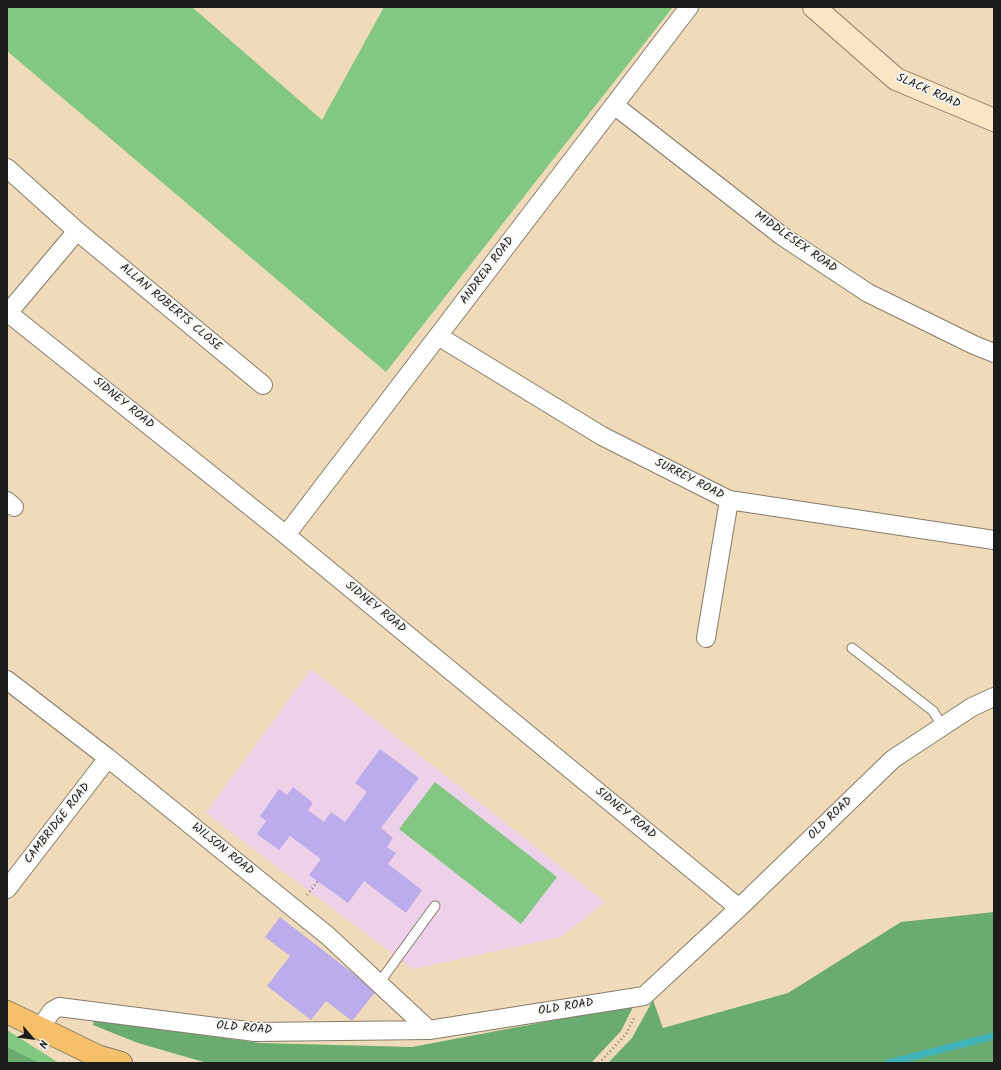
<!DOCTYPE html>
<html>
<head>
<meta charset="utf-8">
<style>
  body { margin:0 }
  #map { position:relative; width:1001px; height:1070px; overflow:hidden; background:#efdbb9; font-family:Kalam,sans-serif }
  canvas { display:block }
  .frame { position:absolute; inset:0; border:8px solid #1c1c1c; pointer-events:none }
  .north { position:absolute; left:12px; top:1018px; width:40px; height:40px; -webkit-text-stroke:3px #f6f6f2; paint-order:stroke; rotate:118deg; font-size:11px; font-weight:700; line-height:16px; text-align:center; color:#1c1c1c }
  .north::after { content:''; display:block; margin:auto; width:14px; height:18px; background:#1c1c1c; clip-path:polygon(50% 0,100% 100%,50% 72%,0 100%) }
</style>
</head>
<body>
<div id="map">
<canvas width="1001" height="1070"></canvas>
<div class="frame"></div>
<div class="north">N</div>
</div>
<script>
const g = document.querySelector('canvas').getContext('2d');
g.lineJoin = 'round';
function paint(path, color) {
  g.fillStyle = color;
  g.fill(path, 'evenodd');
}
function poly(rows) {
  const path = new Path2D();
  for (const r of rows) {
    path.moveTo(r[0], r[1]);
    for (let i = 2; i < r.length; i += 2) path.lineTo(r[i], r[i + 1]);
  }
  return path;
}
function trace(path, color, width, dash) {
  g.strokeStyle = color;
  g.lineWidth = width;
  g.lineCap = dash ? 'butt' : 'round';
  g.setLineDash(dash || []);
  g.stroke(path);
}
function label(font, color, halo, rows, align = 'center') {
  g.font = font + ' Kalam,sans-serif';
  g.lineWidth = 3.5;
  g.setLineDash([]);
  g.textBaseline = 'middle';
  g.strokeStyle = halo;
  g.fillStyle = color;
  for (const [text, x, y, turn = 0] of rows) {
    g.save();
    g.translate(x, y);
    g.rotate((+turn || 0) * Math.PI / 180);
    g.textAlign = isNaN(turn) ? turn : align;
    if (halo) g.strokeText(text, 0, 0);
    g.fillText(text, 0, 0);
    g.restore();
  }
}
paint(poly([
  [311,669,605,902,561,937,413,969,206,813]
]), '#ecd1e9');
paint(poly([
  [7,7,192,7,322,120,384,7,673,7,386,372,7,51],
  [435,782,557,877,521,924,399,829],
  [7,1030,59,1063,7,1063]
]), '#83c882');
paint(poly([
  [994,912,994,1063,608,1063,632,1038,653,1000,663,1028,788,993,901,922],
  [634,1005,621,1031,591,1063,207,1063,138,1043,93,1025,94,1020,260,1043,412,1047],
  [7,1047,39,1063,7,1063]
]), '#6aac70');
trace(poly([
  [888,1063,994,1036]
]), '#43b3ba', 7);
paint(poly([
  [380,749,419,778,381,828,393,838,387,847,396,853,388,864,422,890,406,913,364,881,348,903,309,875,321,859,290,836,279,850,257,834,266,821,260,816,279,789,287,795,293,787,313,803,308,810,324,822,331,812,345,822,367,792,355,783],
  [280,917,376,991,352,1021,326,1001,311,1020,267,986,290,956,265,937]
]), '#bcacec');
const lane = poly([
  [852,648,933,711,943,727],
  [379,983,435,906]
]);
const street = poly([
  [614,105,782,236,868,293,974,345,994,353],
  [7,168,77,231,263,385],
  [7,312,286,535,739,908],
  [8,313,77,231],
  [438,336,602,436,729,500,994,540],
  [7,501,14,507],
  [286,535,689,7],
  [706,638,729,500],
  [7,680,108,758,328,936,429,1030],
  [7,889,108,758],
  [39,1029,52,1011,59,1007,255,1032,429,1030,644,996,739,908,893,759,972,707,994,697]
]);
const secondary = poly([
  [814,7,896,79,994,120]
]);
const primary = poly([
  [7,1012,97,1056,121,1063]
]);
trace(lane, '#867c6a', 11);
trace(street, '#867c6a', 20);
trace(secondary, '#867c6a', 24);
trace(primary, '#867c6a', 24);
trace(poly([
  [307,895,318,881],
  [599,1063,626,1034,634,1018]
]), '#867c6a', 2.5, [1, 3]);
trace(lane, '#fff', 9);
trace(street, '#fff', 18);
trace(secondary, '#fbe6c4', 22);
trace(primary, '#f6c06b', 22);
label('12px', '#1c1c1c', '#f6f6f2', [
  ["SLACK ROAD",928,92,24],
  ["MIDDLESEX ROAD",795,243,35],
  ["ANDREW ROAD",488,271,-53],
  ["ALLAN ROBERTS CLOSE",170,308,40],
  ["SIDNEY ROAD",123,404,39],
  ["SURREY ROAD",689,480,27],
  ["SIDNEY ROAD",375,608,39],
  ["SIDNEY ROAD",625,814,39],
  ["OLD ROAD",831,819,-44],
  ["CAMBRIDGE ROAD",58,824,-52],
  ["WILSON ROAD",222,850,39],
  ["OLD ROAD",566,1008,-9],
  ["OLD ROAD",244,1029,5]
]);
</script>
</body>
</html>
